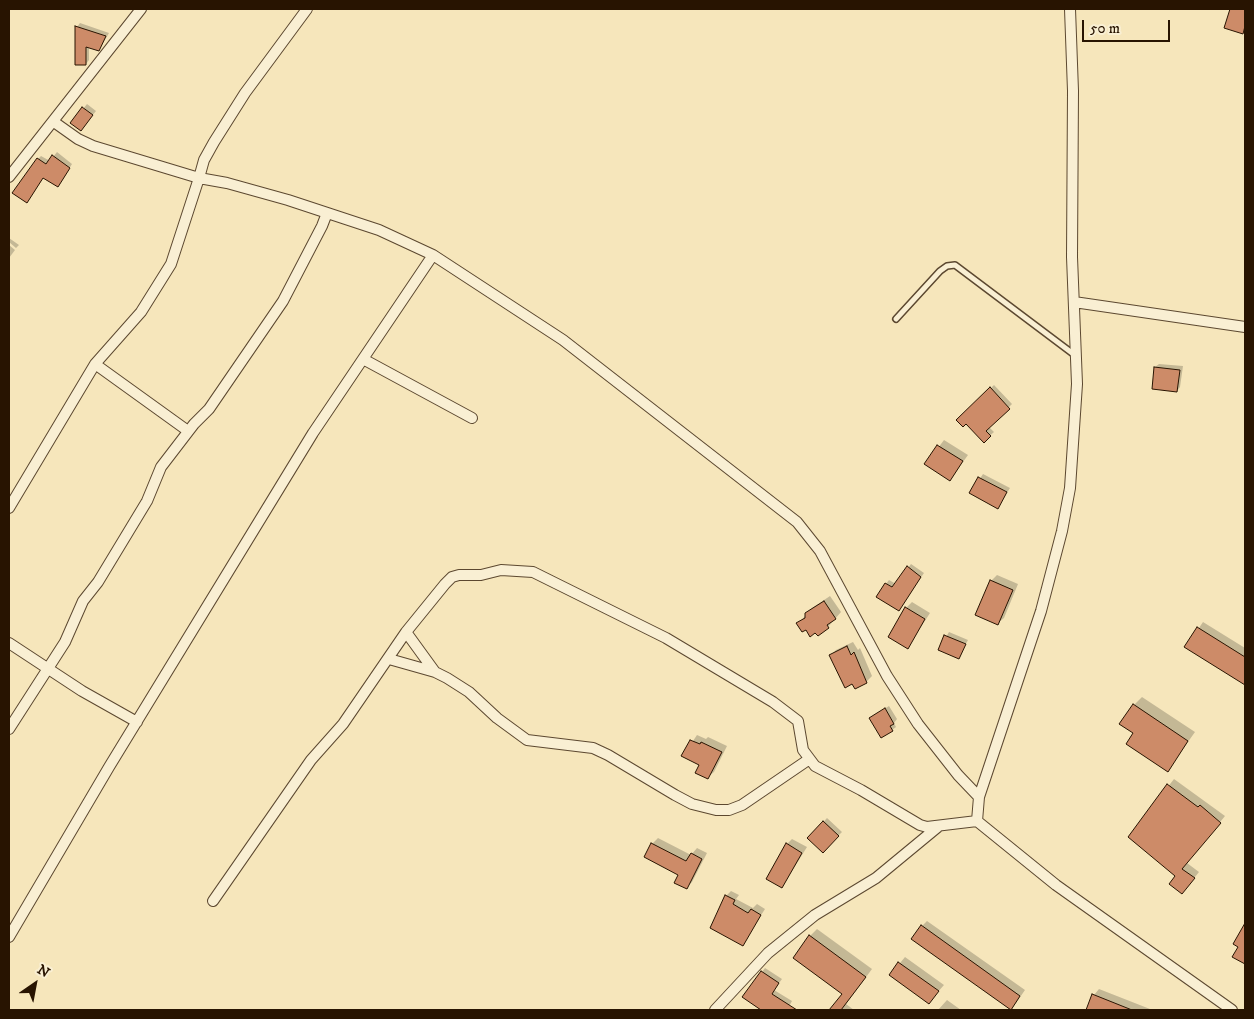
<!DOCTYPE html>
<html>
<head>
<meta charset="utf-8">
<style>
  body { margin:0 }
  #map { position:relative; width:1254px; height:1019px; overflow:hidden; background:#f6e6bb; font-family:"IM FELL DW Pica",serif }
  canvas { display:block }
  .frame { position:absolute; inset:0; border:10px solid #281401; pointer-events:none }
  .north { position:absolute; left:10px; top:959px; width:50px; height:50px; -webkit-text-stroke:4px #f9efd3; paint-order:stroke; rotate:33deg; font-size:14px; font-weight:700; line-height:20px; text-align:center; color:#281401 }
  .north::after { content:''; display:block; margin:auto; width:18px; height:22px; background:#281401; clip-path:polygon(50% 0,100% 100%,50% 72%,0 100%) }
  .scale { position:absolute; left:1082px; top:20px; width:88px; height:22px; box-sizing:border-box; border:2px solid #281401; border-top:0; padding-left:6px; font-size:15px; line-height:18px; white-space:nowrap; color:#281401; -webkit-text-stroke:4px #f9efd3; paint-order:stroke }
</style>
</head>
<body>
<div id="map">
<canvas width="1254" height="1019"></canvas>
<div class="frame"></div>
<div class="north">N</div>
<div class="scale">50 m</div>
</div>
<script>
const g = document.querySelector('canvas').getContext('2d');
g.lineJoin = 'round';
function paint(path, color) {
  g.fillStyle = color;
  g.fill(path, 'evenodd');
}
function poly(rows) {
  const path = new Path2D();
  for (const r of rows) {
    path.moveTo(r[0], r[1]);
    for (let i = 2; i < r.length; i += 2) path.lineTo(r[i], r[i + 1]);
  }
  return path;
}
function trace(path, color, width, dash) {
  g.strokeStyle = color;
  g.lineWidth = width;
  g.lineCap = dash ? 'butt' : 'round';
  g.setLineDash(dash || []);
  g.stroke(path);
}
paint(poly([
  [80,23,109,33,99,50,89,47,89,60,86,64,77,27],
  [87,104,96,111,84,126,72,123],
  [57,152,72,164,61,182,44,177,27,201,38,159,41,156,50,161],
  [9,238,19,245,16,248,9,242],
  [9,245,15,250,9,258],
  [1159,364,1183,366,1180,387,1177,391,1155,367],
  [994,385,1012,404,989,427,994,432,984,441,966,422,958,420],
  [944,440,968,455,950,480,926,464],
  [983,474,1010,488,998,507,971,492],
  [911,564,924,573,902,605,886,584,889,580,896,584],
  [997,575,1018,584,1004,618,998,623,991,581],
  [830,596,841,612,828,627,806,628,798,624,812,608],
  [912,602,930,613,908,647,906,608],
  [1203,622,1245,648,1245,684,1186,647],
  [949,632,968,640,959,657,939,649],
  [853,642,858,650,860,648,872,676,866,682,830,656,836,650],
  [1142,697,1195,732,1168,770,1135,733,1134,705],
  [889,706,897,719,894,723,896,727,892,730,870,718],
  [697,735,706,739,708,737,727,746,714,772,708,777,701,765,683,756],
  [1174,779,1225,816,1187,863,1199,872,1182,893,1176,876,1129,837],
  [827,818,842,832,823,851,809,838],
  [658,838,691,855,697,848,707,853,692,882,686,888,680,874,652,844],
  [792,839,807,847,782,887,787,844],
  [731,891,739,895,736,899,753,908,757,904,765,909,742,945,726,896],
  [927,921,1025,990,1016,1003,1011,1009,922,926],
  [817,929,872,969,846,1004,854,1010,831,1010,843,994,810,936],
  [905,957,944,985,929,1002,891,974],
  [765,968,782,979,774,990,792,1001,787,1010,764,1010,744,997],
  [1099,989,1150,1009,1149,1010,1095,1010,1088,1008,1094,995],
  [947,1000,961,1010,938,1010]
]), '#0003');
const building = poly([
  [1230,9,1245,9,1245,26,1243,34,1224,28,1230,9],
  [75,26,106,36,99,51,86,47,86,65,75,65,75,26],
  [82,107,93,115,81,131,70,123,82,107],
  [52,155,70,168,58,187,43,178,27,203,12,193,37,158,46,164,52,155],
  [1154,367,1180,370,1177,392,1152,389,1154,367],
  [990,387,1010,409,986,431,991,436,984,443,966,424,963,427,956,420,990,387],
  [937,445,963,461,950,481,924,464,937,445],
  [978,477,1007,492,998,509,969,493,978,477],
  [907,566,921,577,899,611,876,597,885,583,892,587,907,566],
  [990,580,1013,590,998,625,975,615,990,580],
  [824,601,836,619,827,625,829,628,818,636,815,633,810,637,806,630,802,632,796,623,805,618,805,613,824,601],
  [905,607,925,619,908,649,888,637,905,607],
  [1197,627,1245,657,1245,685,1184,647,1197,627],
  [944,635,966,644,959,659,938,650,944,635],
  [847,646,851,655,854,652,867,683,855,689,852,684,845,688,829,655,847,646],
  [1133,704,1188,741,1168,772,1126,744,1133,733,1119,724,1133,704],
  [885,708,894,724,890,726,893,731,881,738,869,718,885,708],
  [690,740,700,744,701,742,722,752,708,779,695,773,699,765,681,756,690,740],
  [1167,784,1198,807,1200,805,1221,823,1182,869,1195,878,1182,894,1169,884,1175,876,1128,837,1167,784],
  [823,821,839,836,823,853,807,838,823,821],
  [651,843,686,861,691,853,702,859,687,889,674,883,678,875,644,857,651,843],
  [786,843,802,853,782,888,766,879,786,843],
  [725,895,735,900,733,904,748,913,751,909,761,915,743,946,710,928,725,895],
  [1245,923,1245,964,1232,957,1238,947,1233,944,1245,923],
  [921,925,1020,996,1011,1010,911,939,921,925],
  [809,935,866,977,841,1010,829,1010,842,994,793,958,809,935],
  [898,962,939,991,929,1004,889,975,898,962],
  [761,971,779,983,772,994,797,1010,761,1010,742,997,761,971],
  [1092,994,1132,1010,1086,1010,1092,994]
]);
paint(building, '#cd8b68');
trace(building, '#281401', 1);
const lane = poly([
  [896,319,940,271,947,266,955,265,1076,356]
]);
const street = poly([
  [1070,9,1073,91,1072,257,1077,384,1070,488,1062,531,1041,611,979,797,977,821,1056,885,1232,1010],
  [54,122,78,139,93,146,199,178,204,160,214,142,245,93,307,9],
  [9,177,141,9],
  [1074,302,1245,327],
  [363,359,472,418],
  [95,364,188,431],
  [9,508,95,364,141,312,171,264,199,178,227,183,288,200,379,230,433,255,563,340,797,522,820,551,887,676,918,724,958,775,979,797],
  [406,632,435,672],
  [9,643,82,691,137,722],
  [389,659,435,672,447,678,469,692,497,718,527,740,593,748,608,755,675,795,692,804,716,810,729,810,742,805,808,760],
  [9,729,65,642,83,601,98,582,147,501,161,467,194,424,209,409,283,301,322,226,327,213],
  [213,901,311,760,343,724,406,632,445,584,452,577,459,575,481,575,501,570,533,572,666,638,773,702,798,721,803,750,815,766,861,790,920,825,927,827,977,821],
  [9,937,109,767,313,433,433,255],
  [715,1010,768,953,815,915,876,878,939,826]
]);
trace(lane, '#5c4830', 8);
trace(street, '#5c4830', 12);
trace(lane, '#f9efd3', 5);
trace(street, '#f9efd3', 10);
</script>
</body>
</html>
